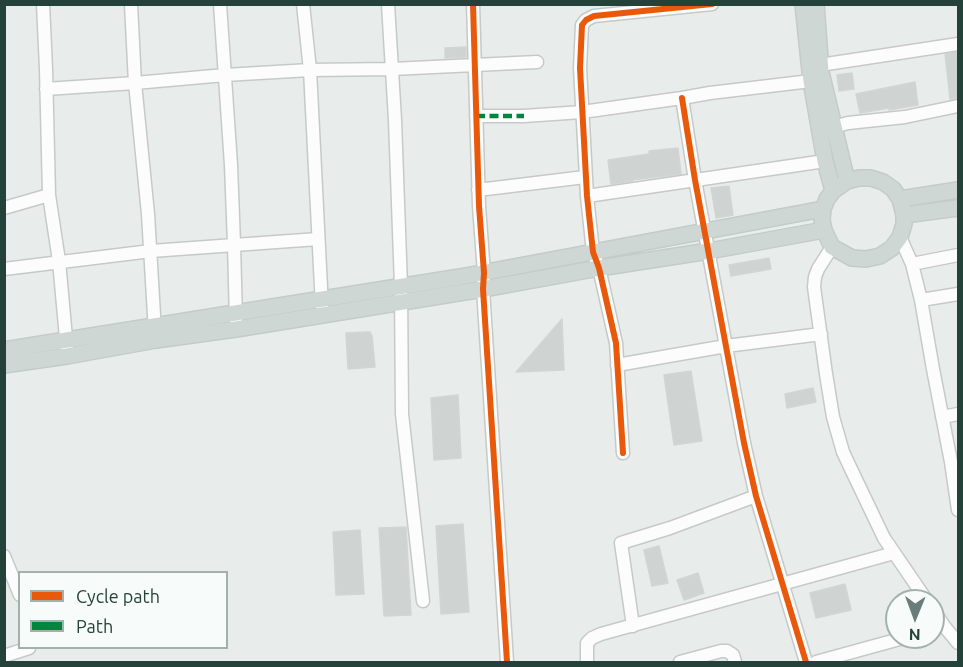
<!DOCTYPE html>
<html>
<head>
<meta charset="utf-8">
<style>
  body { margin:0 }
  #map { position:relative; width:963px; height:667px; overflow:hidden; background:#e8edeb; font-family:Ubuntu,sans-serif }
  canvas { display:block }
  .frame { position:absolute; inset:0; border:6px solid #24423a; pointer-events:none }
  .legend { position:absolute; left:18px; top:571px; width:210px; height:78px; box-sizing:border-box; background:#f7fbf9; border:2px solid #a3b1ad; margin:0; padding:8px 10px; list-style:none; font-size:18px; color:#24423a }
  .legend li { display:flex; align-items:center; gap:12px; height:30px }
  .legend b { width:30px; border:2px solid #a3b1ad }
  .north { position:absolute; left:885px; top:589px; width:60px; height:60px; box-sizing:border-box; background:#f7fbf9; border:2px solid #a3b1ad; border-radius:50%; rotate:181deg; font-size:16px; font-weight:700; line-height:24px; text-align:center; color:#24423a }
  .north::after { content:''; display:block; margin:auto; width:21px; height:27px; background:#697e78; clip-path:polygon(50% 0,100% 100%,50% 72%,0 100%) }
</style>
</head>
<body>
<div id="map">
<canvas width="963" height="667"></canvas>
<div class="frame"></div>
<ul class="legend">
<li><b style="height:8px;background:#e8590c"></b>Cycle path</li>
<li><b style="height:8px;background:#00873e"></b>Path</li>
</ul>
<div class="north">N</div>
</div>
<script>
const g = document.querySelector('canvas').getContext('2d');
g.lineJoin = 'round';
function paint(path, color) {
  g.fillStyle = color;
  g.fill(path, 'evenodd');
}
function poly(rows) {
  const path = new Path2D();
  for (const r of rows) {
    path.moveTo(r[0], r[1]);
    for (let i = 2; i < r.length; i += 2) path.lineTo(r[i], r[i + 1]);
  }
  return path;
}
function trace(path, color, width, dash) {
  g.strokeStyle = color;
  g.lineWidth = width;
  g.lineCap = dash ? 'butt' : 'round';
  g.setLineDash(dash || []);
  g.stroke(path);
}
const building = poly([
  [466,47,466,57,445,58,445,48,466,47],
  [958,52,958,98,950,99,945,54,958,52],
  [852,73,854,89,839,91,837,75,852,73],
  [915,82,918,105,889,110,889,108,860,113,856,94,915,82],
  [678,148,681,174,632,180,633,181,611,184,608,160,649,154,649,151,678,148],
  [729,186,733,215,716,218,711,188,729,186],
  [769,258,771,269,731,276,729,265,769,258],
  [562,319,564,370,516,372,562,319],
  [367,332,370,332,372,336,375,367,348,369,346,333,367,332],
  [691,371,702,441,674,445,664,375,691,371],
  [813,388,816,402,787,408,785,394,813,388],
  [458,395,461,458,434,460,431,398,458,395],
  [463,524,469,612,441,614,436,526,463,524],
  [406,527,411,615,384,616,379,528,406,527],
  [360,530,364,594,336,595,333,532,360,530],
  [659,546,668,583,652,586,644,550,659,546],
  [698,573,704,593,684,600,677,580,698,573],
  [845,584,851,610,816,618,810,593,845,584]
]);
paint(building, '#cfd4d2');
trace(building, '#d1d6d4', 1.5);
const minor = poly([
  [43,4,46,69,49,195,59,261,67,349],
  [131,4,135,83,148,214,155,332],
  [220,4,231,165,234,244,236,321],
  [303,4,310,70,322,307],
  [388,4,395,120,401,286,402,414,423,601],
  [473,4,479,206,484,273,483,289,507,662],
  [820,65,958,44],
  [46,89,135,83,225,75,310,70,392,69,537,62],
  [682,98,695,180,744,443,756,496,806,662],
  [476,116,524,116,582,112,682,98,710,93,811,81],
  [833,127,848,123,905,117,958,106],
  [478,190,585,177],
  [587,196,825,161],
  [4,208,49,195],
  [900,237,912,264,921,300,933,369,951,462,958,510],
  [832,247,818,269,815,277,814,287,826,374,833,417,843,452,850,467,884,538,927,601],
  [912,264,958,255],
  [4,269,151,251,318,239],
  [921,300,958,294],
  [617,365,726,346,821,334],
  [942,417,958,414],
  [623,453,616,343,599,268,593,252,587,196,580,68,582,25,586,20,594,16,712,4],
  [4,556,20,595],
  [933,610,944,626,958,643],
  [633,626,621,543,670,528,756,496],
  [4,656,29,648],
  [587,662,587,643,592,638,601,634,894,553],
  [680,662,721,651,727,651,733,655,735,662],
  [816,662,907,637]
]);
const major = poly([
  [803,4,811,81,825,161,833,191],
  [816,4,821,72,847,181],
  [859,178,871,178,883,182,893,189,900,199,904,215,904,224,900,237,892,248,880,256,866,259,852,258,832,247,824,230,822,220,823,209,827,199,833,191,847,181,859,178],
  [900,199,958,190],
  [904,215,958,208],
  [4,350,460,277,823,209],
  [4,365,67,356,156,340,236,329,483,289,599,268,709,251,824,230]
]);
trace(minor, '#c5cac8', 15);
trace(major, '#c3ccc9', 18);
trace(minor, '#fcfcfc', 12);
trace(major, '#cfd7d5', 15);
trace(poly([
  [476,116,524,116]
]), '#00873e', 4.5, [9, 4.5]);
trace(poly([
  [473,4,479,206,484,273,483,289,507,662],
  [682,98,695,180,744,443,756,496,806,662],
  [623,453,616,343,599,268,593,252,587,196,580,68,582,25,586,20,594,16,712,4]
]), '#e8590c', 6);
</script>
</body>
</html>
